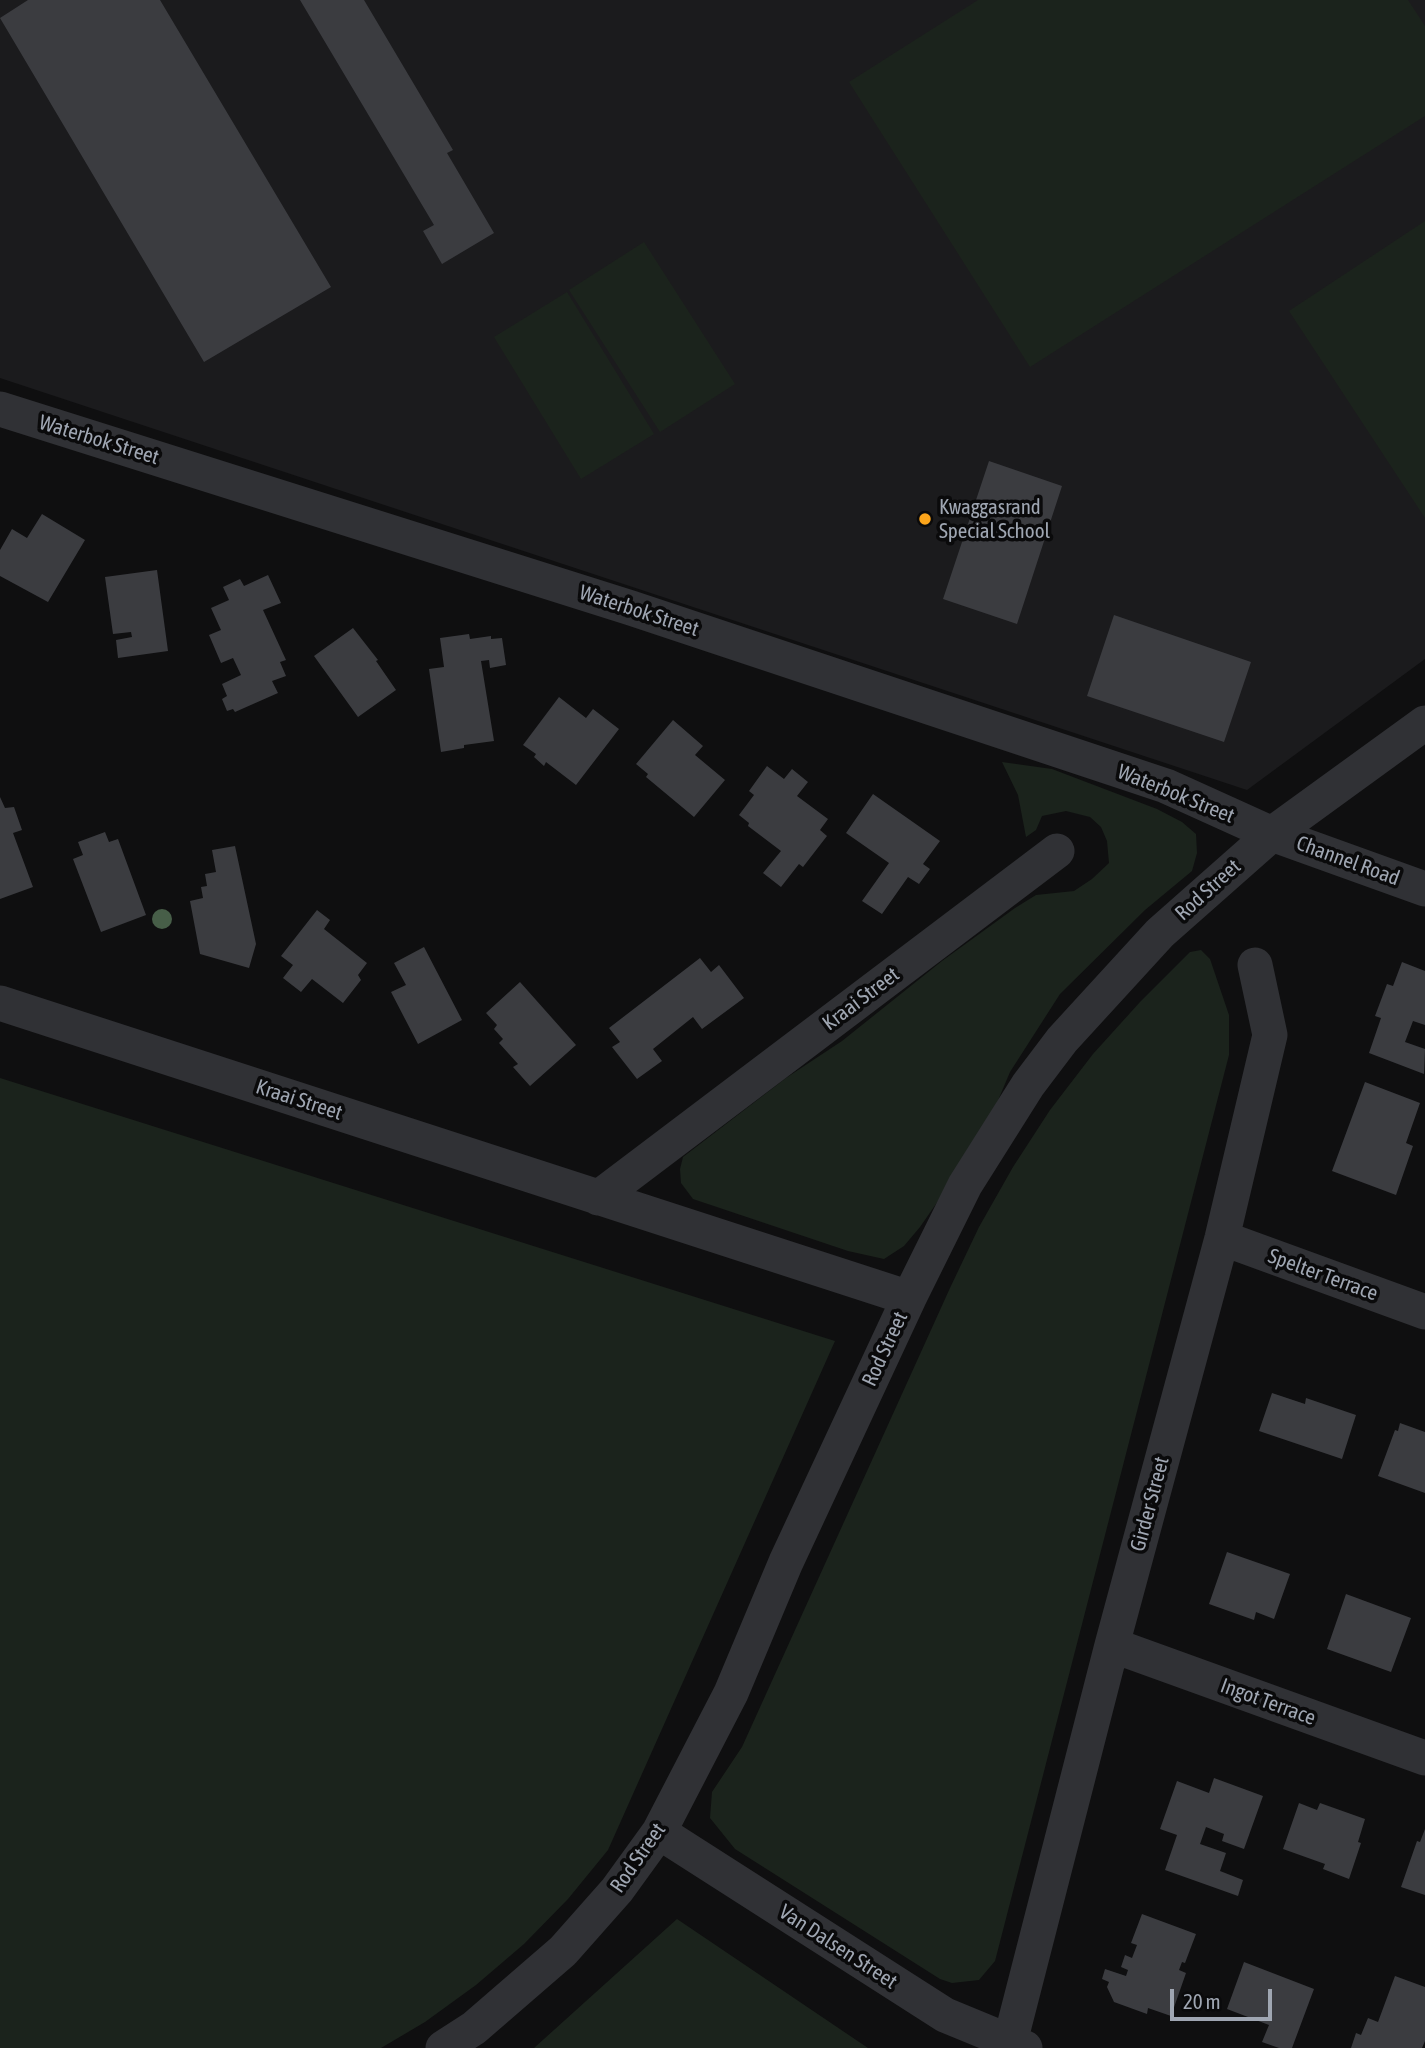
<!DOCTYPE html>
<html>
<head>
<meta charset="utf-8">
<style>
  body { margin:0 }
  #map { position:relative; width:1425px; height:2048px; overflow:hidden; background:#0f0f10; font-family:"Asap Condensed",sans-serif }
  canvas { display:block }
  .scale { position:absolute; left:1170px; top:1989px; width:102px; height:32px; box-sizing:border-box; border:4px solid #9fa6b2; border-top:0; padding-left:9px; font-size:21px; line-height:24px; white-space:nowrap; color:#9fa6b2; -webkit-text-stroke:5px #0a0a0b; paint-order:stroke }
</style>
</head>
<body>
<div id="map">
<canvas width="1425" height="2048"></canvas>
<div class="scale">20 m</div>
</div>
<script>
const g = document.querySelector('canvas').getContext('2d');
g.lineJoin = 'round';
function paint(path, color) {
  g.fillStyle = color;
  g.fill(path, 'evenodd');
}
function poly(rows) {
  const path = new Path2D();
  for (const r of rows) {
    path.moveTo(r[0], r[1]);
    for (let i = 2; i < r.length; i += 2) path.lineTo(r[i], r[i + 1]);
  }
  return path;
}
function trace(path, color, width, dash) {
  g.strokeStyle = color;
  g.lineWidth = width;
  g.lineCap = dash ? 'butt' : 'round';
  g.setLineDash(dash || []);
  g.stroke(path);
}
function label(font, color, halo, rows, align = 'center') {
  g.font = font + ' "Asap Condensed",sans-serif';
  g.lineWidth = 7;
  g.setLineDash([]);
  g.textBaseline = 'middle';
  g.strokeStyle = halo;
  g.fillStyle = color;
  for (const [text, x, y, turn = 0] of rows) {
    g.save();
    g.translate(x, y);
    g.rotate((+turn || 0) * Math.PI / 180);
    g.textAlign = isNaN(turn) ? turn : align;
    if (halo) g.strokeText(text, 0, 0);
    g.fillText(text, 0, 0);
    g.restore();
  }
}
paint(poly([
  [0,0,1425,0,1425,659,1247,790,0,378]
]), '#1b1b1d');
paint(poly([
  [978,0,1408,0,1425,26,1425,116,1030,367,849,82],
  [1425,221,1425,518,1289,311],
  [644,242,735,384,660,432,569,290],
  [567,292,654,434,581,479,494,337],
  [1002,762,1052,769,1157,809,1182,822,1196,834,1197,853,1192,871,1145,910,1060,994,1010,1072,983,1136,920,1227,904,1246,884,1259,848,1251,693,1199,681,1183,680,1169,683,1157,786,1078,842,1041,942,961,1015,908,1036,895,1074,891,1092,879,1109,863,1107,841,1101,827,1090,817,1066,811,1042,816,1036,830,1026,837,1018,795],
  [1201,950,1210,959,1229,1015,1229,1055,995,1961,979,1980,952,1983,940,1979,735,1849,710,1818,712,1792,742,1747,950,1288,979,1227,1013,1167,1050,1110,1093,1054,1140,1002,1190,952],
  [0,1078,835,1341,608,1850,568,1899,524,1944,476,1985,425,2022,381,2048,0,2048],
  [677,1919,868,2048,534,2048]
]), '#1b231c');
paint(poly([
  [28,0,160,0,331,287,204,362,0,18],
  [300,0,364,0,453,150,447,153,494,233,442,264,423,231,434,225],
  [989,461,1062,486,1017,624,943,599],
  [42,514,85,540,48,602,0,576,0,550,12,529,27,538],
  [157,570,168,651,118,658,116,640,132,637,131,632,113,634,105,577],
  [268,575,281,603,263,610,286,660,280,662,286,676,272,681,278,693,235,712,233,709,227,711,222,699,227,696,222,684,241,675,233,658,221,663,209,635,221,630,211,608,229,600,223,587,240,579,244,586],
  [1114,615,1251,662,1224,742,1087,696],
  [353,628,378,660,376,661,396,690,358,717,314,656],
  [469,634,470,639,491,636,491,639,502,638,506,665,490,668,489,660,481,661,494,741,464,745,464,748,441,752,429,669,444,667,440,638],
  [559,697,586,718,593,709,619,729,576,785,546,762,544,766,534,757,536,754,523,745],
  [673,720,703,746,695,755,725,780,694,817,646,777,648,774,636,764],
  [767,766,784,779,792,769,808,782,797,796,828,819,820,830,827,836,803,867,799,864,781,887,763,873,781,851,748,826,749,823,739,815,754,795,749,791],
  [873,794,940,841,923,864,930,869,919,884,908,877,882,914,862,901,889,863,846,833],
  [0,797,5,808,14,807,22,830,13,833,33,887,0,899],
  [105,832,109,842,118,839,146,915,101,932,73,859,83,855,78,842],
  [235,846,256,944,249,968,200,954,190,901,203,898,201,887,207,886,205,874,216,872,212,850],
  [317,910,330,920,324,929,367,963,358,975,361,980,343,1003,312,979,301,992,283,978,293,965,281,956],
  [424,947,462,1020,418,1044,391,992,406,985,394,963],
  [700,958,711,972,719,965,744,998,702,1029,693,1017,653,1049,662,1061,637,1079,612,1047,620,1042,609,1028],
  [1402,962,1425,971,1425,1025,1413,1021,1405,1042,1425,1049,1424,1074,1369,1053,1381,1018,1375,1016,1387,984,1393,986],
  [520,982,576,1045,530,1086,513,1067,518,1064,499,1043,503,1039,494,1029,497,1025,486,1013],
  [1365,1082,1420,1103,1406,1143,1413,1146,1396,1195,1332,1171],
  [1272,1393,1305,1404,1306,1398,1356,1415,1342,1459,1259,1431],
  [1400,1423,1425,1432,1425,1493,1378,1476,1395,1430,1398,1431],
  [1227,1552,1290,1574,1274,1619,1256,1612,1254,1620,1209,1604],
  [1346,1594,1411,1618,1391,1672,1327,1649],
  [1214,1778,1263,1796,1244,1849,1222,1841,1224,1834,1206,1827,1200,1844,1226,1853,1220,1871,1243,1880,1238,1896,1165,1870,1177,1835,1160,1829,1177,1781,1209,1793],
  [1299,1803,1317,1810,1320,1803,1365,1819,1358,1842,1361,1843,1349,1879,1323,1869,1325,1864,1283,1849],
  [1425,1829,1425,1895,1401,1887,1417,1841,1420,1842],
  [1142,1914,1196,1934,1185,1963,1182,1962,1179,1970,1186,1973,1171,2016,1148,2008,1147,2014,1114,2002,1107,1987,1109,1982,1102,1979,1105,1969,1126,1976,1128,1970,1121,1967,1125,1955,1132,1958,1137,1945,1131,1943],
  [1244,1962,1314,1989,1292,2048,1279,2048,1262,2042,1269,2025,1227,2009],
  [1395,1976,1425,1987,1425,2041,1422,2048,1351,2048,1356,2033,1361,2035,1368,2018,1378,2022]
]), '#3b3c40');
trace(poly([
  [0,409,631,608,1166,786,1272,834,1425,889],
  [0,1003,909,1298],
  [598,1198,1057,851],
  [1222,1238,1425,1312],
  [1112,1645,1425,1758],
  [659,1832,945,2015,1025,2048],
  [1010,2042,1112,1645,1222,1238,1270,1035,1255,965],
  [443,2048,474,2028,563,1951,617,1890,659,1832,731,1693,786,1562,909,1298,965,1185,1028,1085,1062,1040,1160,933,1272,834,1425,723]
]), '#303135', 35);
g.fillStyle = '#475e48';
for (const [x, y] of [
  [162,919]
]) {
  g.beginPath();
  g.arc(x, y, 10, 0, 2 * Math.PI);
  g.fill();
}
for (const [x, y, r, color] of [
  [925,519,7,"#fca51b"]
]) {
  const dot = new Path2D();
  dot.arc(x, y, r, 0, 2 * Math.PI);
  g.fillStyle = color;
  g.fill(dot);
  trace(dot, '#0a0a0b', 2.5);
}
label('21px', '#9fa6b2', '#0a0a0b', [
  ["Waterbok Street",99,440,17],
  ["Waterbok Street",639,611,18],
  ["Waterbok Street",1176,794,22],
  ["Channel Road",1348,861,20],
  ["Rod Street",1208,890,-42],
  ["Kraai Street",861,999,-37],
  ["Kraai Street",299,1100,18],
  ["Spelter Terrace",1323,1275,20],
  ["Rod Street",885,1349,-65],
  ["Girder Street",1150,1504,-75],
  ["Ingot Terrace",1268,1702,20],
  ["Rod Street",638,1858,-55],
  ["Van Dalsen Street",838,1947,33]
]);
label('21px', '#9fa6b2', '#0a0a0b', [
  ["Kwaggasrand",939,507],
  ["Special School",939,531]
], 'left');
</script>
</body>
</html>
